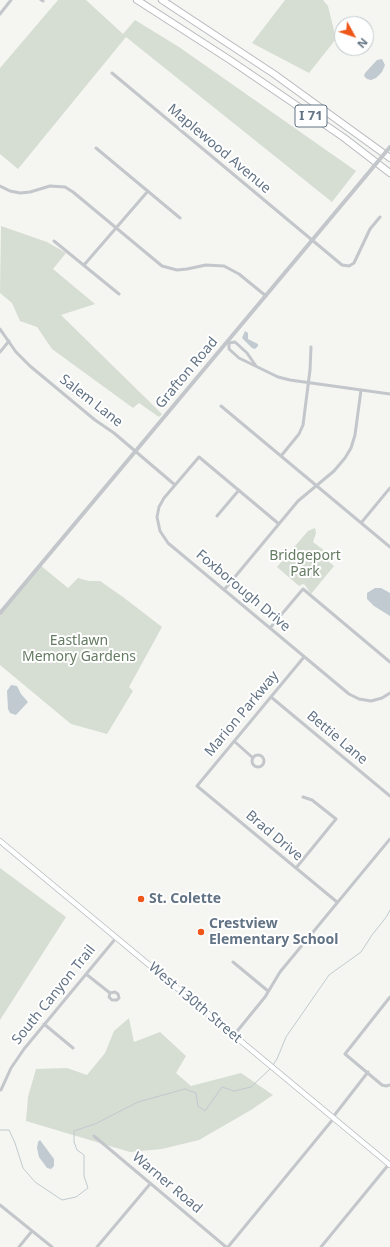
<!DOCTYPE html>
<html>
<head>
<meta charset="utf-8">
<style>
  body { margin:0 }
  #map { position:relative; width:390px; height:1247px; overflow:hidden; background:#f5f6f1; font-family:"Noto Sans",sans-serif }
  canvas { display:block }
  .north { position:absolute; left:334px; top:16px; width:40px; height:40px; box-sizing:border-box; background:#fff; border:1px solid #c0c7ce; border-radius:50%; rotate:130deg; font-size:11px; font-weight:700; line-height:16px; text-align:center; color:#627385 }
  .north::after { content:''; display:block; margin:auto; width:14px; height:18px; background:#ee5719; clip-path:polygon(50% 0,100% 100%,50% 72%,0 100%) }
</style>
</head>
<body>
<div id="map">
<canvas width="390" height="1247"></canvas>
<div class="north">N</div>
</div>
<script>
const g = document.querySelector('canvas').getContext('2d');
g.lineJoin = 'round';
function paint(path, color) {
  g.fillStyle = color;
  g.fill(path, 'evenodd');
}
function poly(rows) {
  const path = new Path2D();
  for (const r of rows) {
    if (r.length === 3) {
      path.moveTo(r[0] + r[2], r[1]);
      path.arc(r[0], r[1], r[2], 0, 2 * Math.PI);
      continue;
    }
    path.moveTo(r[0], r[1]);
    for (let i = 2; i < r.length; i += 2) path.lineTo(r[i], r[i + 1]);
  }
  return path;
}
function trace(path, color, width, dash) {
  g.strokeStyle = color;
  g.lineWidth = width;
  g.lineCap = dash ? 'butt' : 'round';
  g.setLineDash(dash || []);
  g.stroke(path);
}
function label(font, color, halo, rows, align = 'center') {
  g.font = font + ' "Noto Sans",sans-serif';
  g.lineWidth = 4;
  g.setLineDash([]);
  g.textBaseline = 'middle';
  g.strokeStyle = halo;
  g.fillStyle = color;
  for (const [text, x, y, turn = 0] of rows) {
    g.save();
    g.translate(x, y);
    g.rotate((+turn || 0) * Math.PI / 180);
    g.textAlign = isNaN(turn) ? turn : align;
    if (halo) g.strokeText(text, 0, 0);
    g.fillText(text, 0, 0);
    g.restore();
  }
}
paint(poly([
  [58,0,86,0,123,34,135,20,179,47,356,171,332,202,126,37,18,169,0,154,0,68],
  [285,0,323,0,328,6,336,39,309,73,252,43],
  [1,226,47,242,66,253,53,269,95,304,61,315,162,414,159,417,139,403,133,408,52,349,37,327,20,321,12,303,0,293],
  [315,528,316,533,313,542,325,551,326,555,324,558,334,566,311,594,305,585,303,584,299,586,277,567,308,531],
  [40,565,68,588,78,578,89,581,100,581,123,597,162,627,129,687,133,691,107,734,71,724,0,665,0,613],
  [0,868,66,917,0,1020],
  [129,1018,134,1042,160,1032,186,1056,176,1073,191,1086,241,1073,273,1095,251,1110,199,1140,162,1149,130,1152,26,1121,28,1097,36,1069,67,1068,87,1075,105,1053,114,1031]
]), '#d6ddd2');
paint(poly([
  [382,59,385,65,382,72,376,78,371,80,367,79,364,76,365,73,377,60],
  [245,331,248,333,248,339,258,344,258,346,255,349,252,348,242,338],
  [375,588,381,588,390,593,390,616,374,606,367,599,367,593],
  [11,685,17,686,21,694,28,702,16,715,10,713,8,709,7,691],
  [40,1140,54,1159,54,1166,51,1169,47,1168,39,1157,37,1148,38,1142]
]), '#c0cad0');
trace(poly([
  [273,1065,277,1059,286,1037,329,975,361,952,372,935,387,916,390,910],
  [0,1130,9,1130,15,1143,23,1168,35,1182,62,1200,76,1197,88,1188,84,1176,84,1155,77,1150,74,1142,74,1131,95,1124,138,1102,185,1089,196,1093,198,1106,205,1111,222,1087,234,1091,251,1087,271,1068]
]), '#c0cad0', 1);
const secondary = poly([
  [0,841,390,1165]
]);
const motorway = poly([
  [137,0,230,60,343,137,390,173],
  [162,0,274,74,390,158]
]);
trace(secondary, '#b7bcc1', 6);
trace(motorway, '#b7babe', 8);
trace(poly([
  [41,0,43,1],
  [0,14,11,0],
  [112,73,342,265,349,266,354,263,370,229,380,217],
  [96,148,180,218],
  [0,186,10,191,20,193,30,192,50,186,65,187,73,192,162,266,177,270,187,269,206,265,224,266,239,274,266,296],
  [54,241,119,294],
  [84,265,148,191],
  [0,329,16,352,30,366,95,420,114,433,175,485],
  [0,352,9,341],
  [256,366,247,353,235,342,229,343,229,349,239,358,278,377,290,380,390,394],
  [221,406,390,547],
  [281,456,299,434,303,425,310,370,311,347],
  [217,516,239,490],
  [361,523,390,488],
  [279,524,199,457,164,498,159,507,157,517,160,531,168,543,349,694,359,699,371,701,382,698,390,693],
  [224,590,298,501,334,471,345,458,351,448,355,435,361,390],
  [270,628,303,589,390,662],
  [304,657,197,786,337,902],
  [271,697,390,796],
  [234,741,253,758],
  [258,761,6],
  [296,868,336,819,312,800,303,797],
  [233,962,268,991],
  [86,974,110,993,109,997,112,1000,117,1000,119,998,118,994,115,992,110,993],
  [390,997,345,1054,382,1085,386,1086,390,1085],
  [44,1024,73,1048],
  [234,1035,265,997,280,972,390,839],
  [1,1090,11,1068,24,1049,116,938],
  [333,1117,368,1072],
  [94,1136,226,1247],
  [0,1205,52,1247],
  [19,1247,32,1231],
  [97,1247,150,1184],
  [228,1247,334,1118],
  [321,1247,389,1164]
]), '#c3c6ca', 3);
trace(poly([
  [0,613,365,177]
]), '#c3c6ca', 4);
trace(secondary, '#fff', 4.5);
trace(motorway, '#fff', 6);
trace(poly([
  [365,177,390,147]
]), '#c3c6ca', 4);
for (const [x, y, r, color] of [
  [141,899,4,"#ee5719"],
  [201,932,4,"#ee5719"]
]) {
  const dot = new Path2D();
  dot.arc(x, y, r, 0, 2 * Math.PI);
  g.fillStyle = color;
  g.fill(dot);
  trace(dot, '#fff', 1.5);
}
for (const [x, y, w] of [
  [311,116,32]
]) {
  const box = new Path2D();
  box.roundRect(x - w / 2, y - 11, w, 22, 3);
  g.fillStyle = '#fff';
  g.fill(box);
  trace(box, '#627385', 1);
}
label('bold 13px', '#627385', null, [
  ["I 71",311,116]
]);
label('14px', '#627385', '#fff', [
  ["Maplewood Avenue",219,149,40],
  ["Grafton Road",187,373,-50],
  ["Salem Lane",91,401,38],
  ["Foxborough Drive",243,591,40],
  ["Marion Parkway",242,714,-50],
  ["Bettie Lane",337,738,40],
  ["Brad Drive",274,836,40],
  ["South Canyon Trail",54,995,-51],
  ["West 130th Street",195,1003,40],
  ["Warner Road",167,1183,40]
]);
label('14px', '#657b62', '#fff', [
  ["Bridgeport",305,556],
  ["Park",305,572],
  ["Eastlawn",79,641],
  ["Memory Gardens",79,657]
]);
label('bold 14px', '#627385', '#fff', [
  ["St. Colette",149,899],
  ["Crestview",209,924],
  ["Elementary School",209,940]
], 'left');
</script>
</body>
</html>
